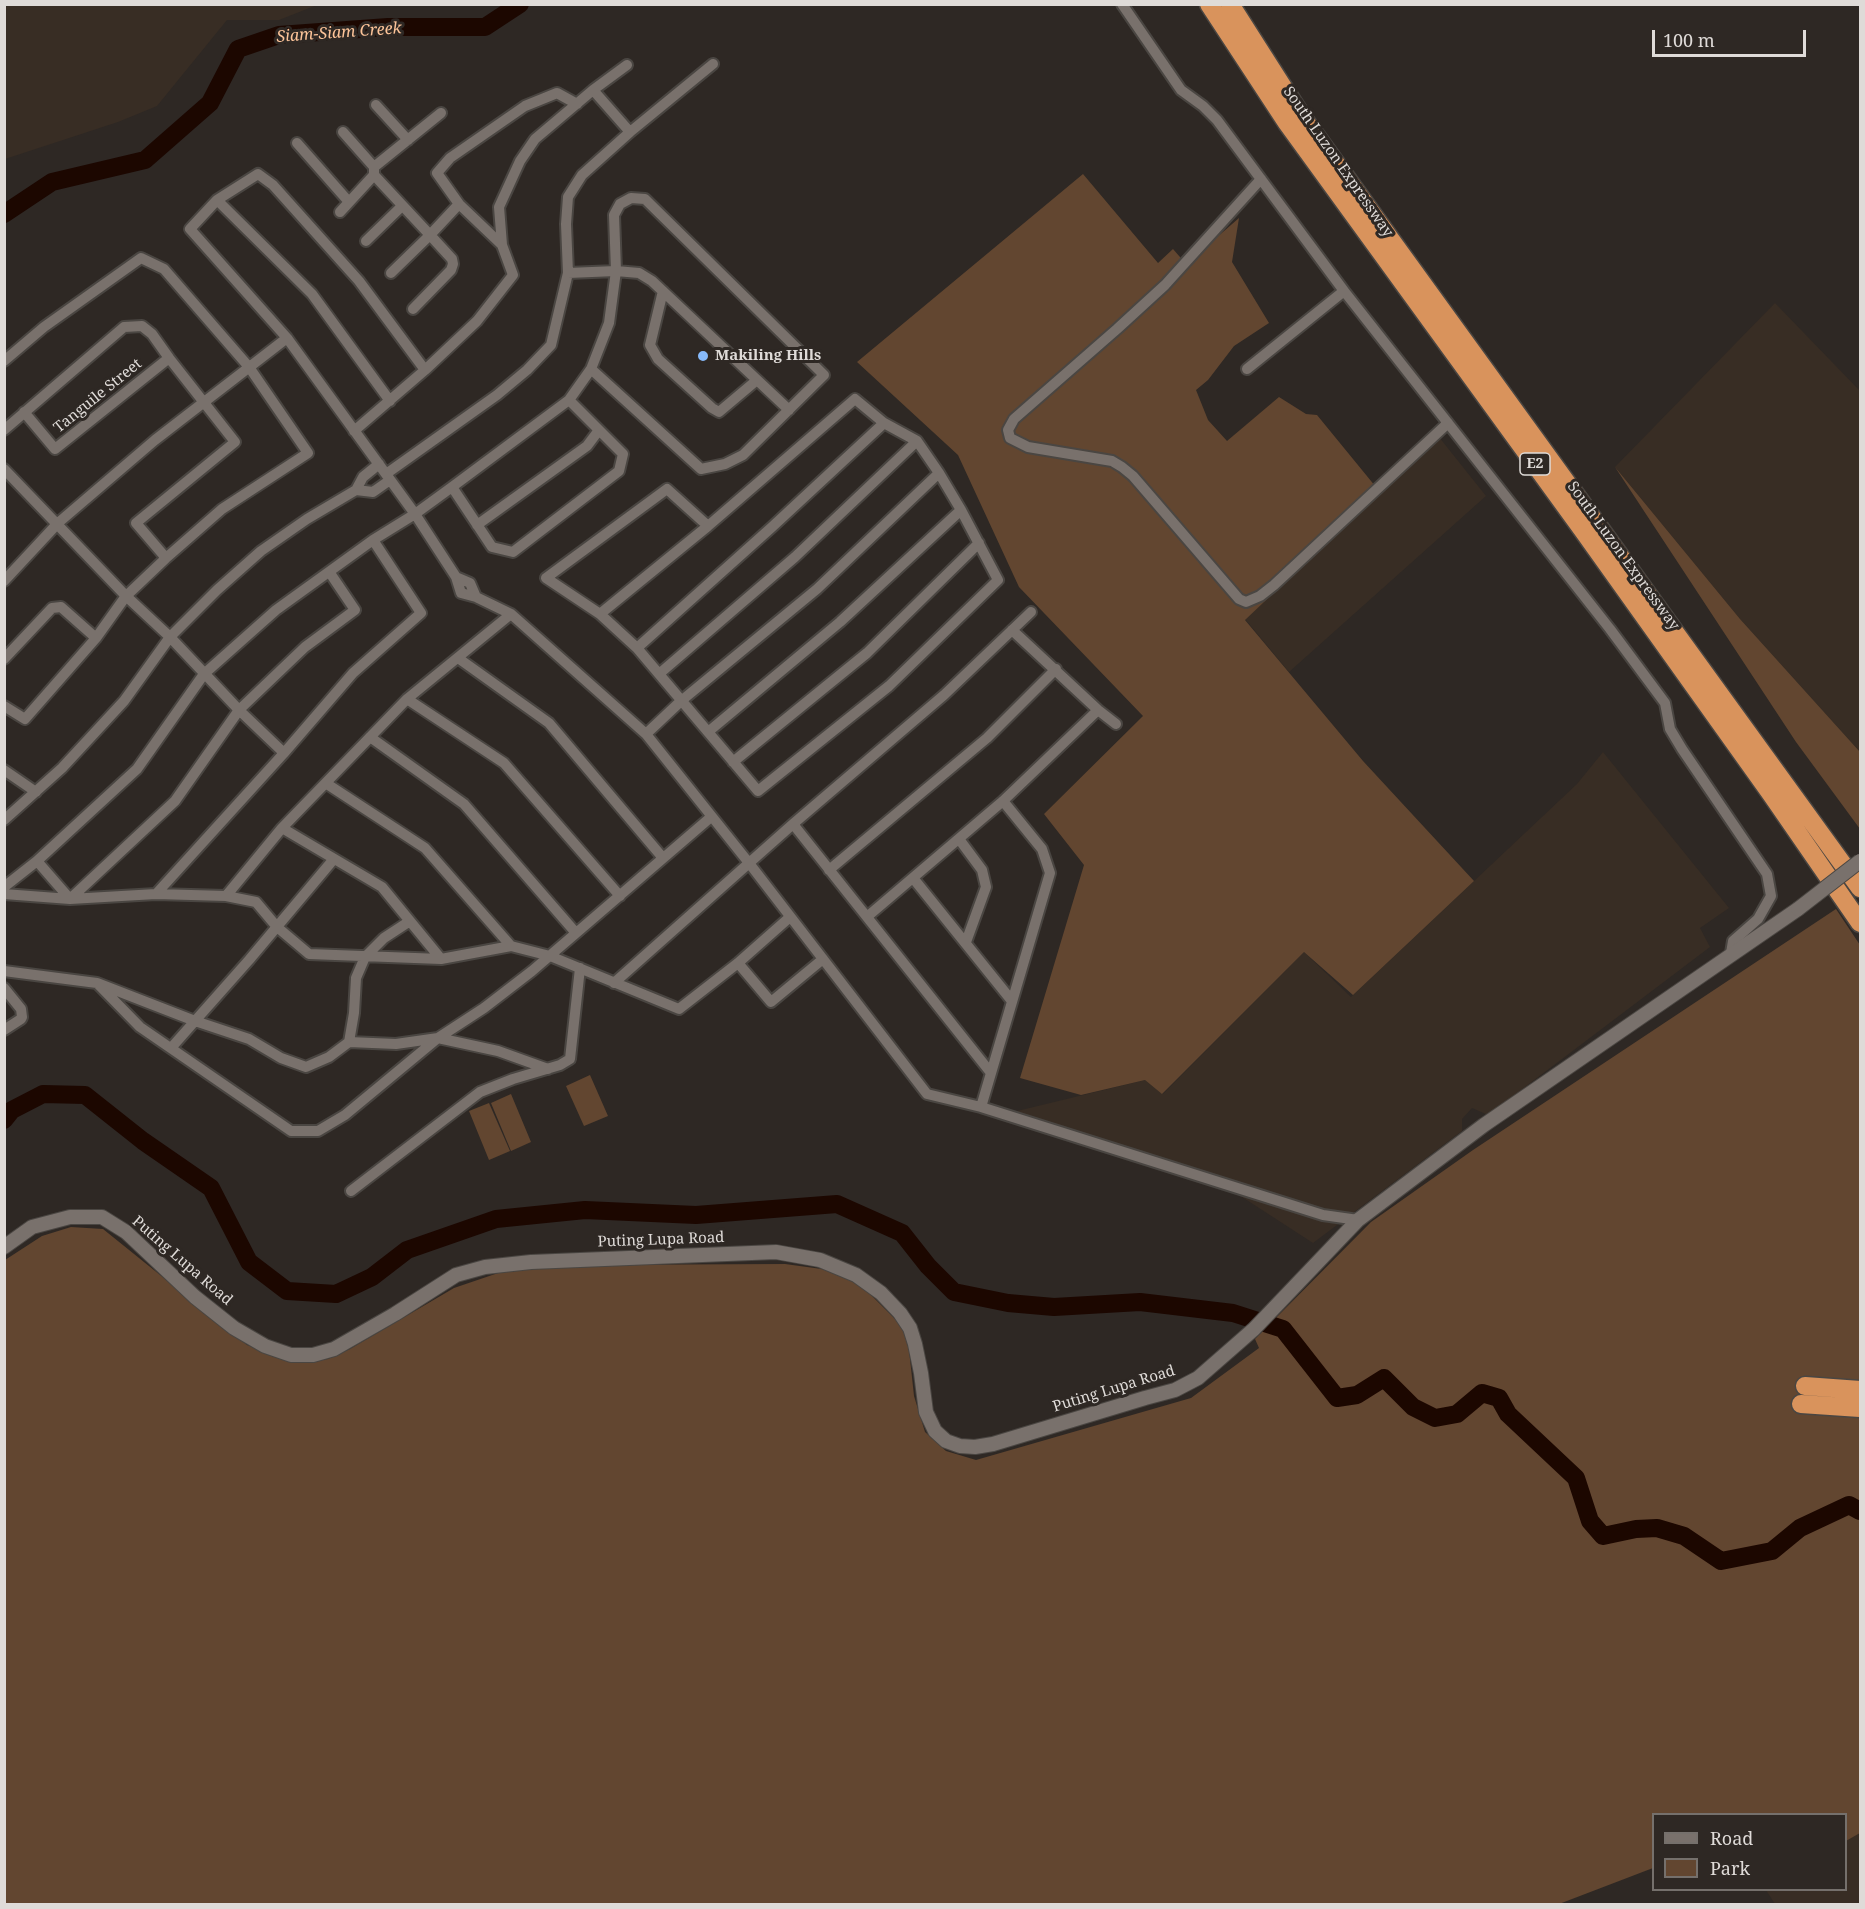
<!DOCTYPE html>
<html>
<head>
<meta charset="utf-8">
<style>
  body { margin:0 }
  #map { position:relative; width:1865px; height:1909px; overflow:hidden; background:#2e2824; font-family:"Noto Serif",serif }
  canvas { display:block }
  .frame { position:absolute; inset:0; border:6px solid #dfdbd8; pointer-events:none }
  .legend { position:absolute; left:1652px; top:1813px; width:195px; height:78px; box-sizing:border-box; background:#2e2824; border:2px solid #75706c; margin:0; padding:8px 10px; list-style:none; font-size:18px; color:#dfdbd8 }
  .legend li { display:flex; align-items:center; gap:12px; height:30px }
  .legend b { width:30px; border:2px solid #75706c }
  .scale { position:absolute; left:1652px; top:30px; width:154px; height:27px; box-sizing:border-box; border:3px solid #dfdbd8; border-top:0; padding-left:8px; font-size:18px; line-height:21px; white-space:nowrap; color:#dfdbd8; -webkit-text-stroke:4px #2e2824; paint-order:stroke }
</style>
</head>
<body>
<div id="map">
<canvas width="1865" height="1909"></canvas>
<div class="frame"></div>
<ul class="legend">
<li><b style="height:8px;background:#79716c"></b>Road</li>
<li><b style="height:16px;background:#624630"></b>Park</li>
</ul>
<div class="scale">100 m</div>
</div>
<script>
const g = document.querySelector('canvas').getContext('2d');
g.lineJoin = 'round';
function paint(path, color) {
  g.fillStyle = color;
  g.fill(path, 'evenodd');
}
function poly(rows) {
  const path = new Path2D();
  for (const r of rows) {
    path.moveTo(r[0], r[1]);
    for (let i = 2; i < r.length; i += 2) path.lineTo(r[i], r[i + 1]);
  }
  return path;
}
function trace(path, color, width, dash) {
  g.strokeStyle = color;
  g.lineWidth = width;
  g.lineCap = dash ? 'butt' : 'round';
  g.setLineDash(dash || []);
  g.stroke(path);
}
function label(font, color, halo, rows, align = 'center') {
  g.font = font + ' "Noto Serif",serif';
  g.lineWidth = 6;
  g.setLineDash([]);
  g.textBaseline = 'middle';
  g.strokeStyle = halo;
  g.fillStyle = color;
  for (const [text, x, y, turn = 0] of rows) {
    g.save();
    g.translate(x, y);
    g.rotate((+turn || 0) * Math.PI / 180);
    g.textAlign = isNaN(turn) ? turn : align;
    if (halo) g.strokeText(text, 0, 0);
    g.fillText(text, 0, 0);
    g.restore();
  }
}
paint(poly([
  [5,4,317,4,317,5,279,20,227,20,157,106,118,122,5,159],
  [1775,303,1860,391,1860,752,1740,619,1615,467],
  [1439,437,1486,496,1289,672,1245,619],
  [1603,752,1729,908,1700,928,1710,947,1488,1115,1472,1108,1462,1119,1462,1131,1313,1243,1199,1169,1009,1113,1145,1080,1163,1094,1304,952,1351,997,1577,784],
  [1860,1833,1860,1904,1775,1904,1766,1890,1846,1890,1846,1841]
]), '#382d24');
paint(poly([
  [1083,174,1158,263,1173,249,1186,264,1239,218,1232,262,1269,323,1234,346,1208,380,1196,390,1208,420,1227,441,1279,397,1306,414,1317,415,1380,492,1245,620,1363,761,1474,881,1353,995,1304,952,1162,1094,1145,1080,1081,1095,1020,1078,1084,865,1044,814,1143,716,1019,587,958,455,857,362],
  [1615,467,1740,619,1860,752,1860,829,1796,742],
  [1836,909,1860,945,1860,1833,1846,1841,1846,1814,1654,1814,1653,1868,1559,1904,5,1904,5,1260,42,1236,71,1227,103,1229,247,1345,297,1362,328,1359,350,1349,454,1288,504,1271,580,1265,785,1264,829,1270,862,1286,907,1331,914,1396,925,1432,946,1451,976,1460,1191,1398,1259,1348,1255,1339,1371,1222,1473,1150],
  [590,1075,608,1116,584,1126,566,1086],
  [511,1094,531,1142,511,1151,491,1103],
  [489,1103,510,1151,489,1160,469,1111]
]), '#624630');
trace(poly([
  [4,214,52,182,145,160,210,103,238,49,279,35,388,27,485,27,520,4],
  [4,1120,12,1110,43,1094,85,1095,143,1141,211,1188,249,1262,287,1291,336,1294,372,1277,407,1250,496,1219,585,1210,696,1215,837,1204,902,1233,928,1266,954,1292,1008,1303,1054,1307,1140,1302,1233,1313,1283,1329,1337,1398,1357,1395,1384,1378,1413,1407,1435,1418,1457,1414,1482,1393,1499,1398,1508,1414,1576,1478,1590,1521,1603,1536,1636,1529,1657,1528,1684,1536,1721,1561,1772,1551,1800,1528,1849,1505,1860,1511]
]), '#1c0700', 18);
const minor = poly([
  [1122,4,1181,90,1203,106,1217,120,1344,291],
  [593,90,630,132],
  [376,105,408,140],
  [343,132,374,167],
  [297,143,349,202],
  [374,175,374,167,441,113],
  [1261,179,1165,285,1117,329,1014,419,1008,430,1010,438,1028,447,1112,461,1122,467,1133,476,1239,599,1246,602,1260,596,1274,585,1448,423],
  [217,200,312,294,390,401],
  [340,212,374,175,430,235,391,273],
  [366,241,402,206],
  [502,245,459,204,437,173,450,158,525,106,557,93,577,104],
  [568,273,616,271,639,273,652,281,789,410],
  [663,291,650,345,658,359,712,408,719,412,757,380],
  [413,309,451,270,453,264,452,259,430,235,459,204],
  [4,361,44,327,141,258,164,269,249,367,308,453,222,509,166,558,126,596,96,638,25,719,4,706],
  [1247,369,1344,291,1610,629,1665,703,1670,729,1682,749,1767,874,1771,896,1758,919,1733,941,1731,953],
  [425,370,359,281,273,185,258,174,217,200,190,229,287,338,415,514,456,577,461,593,476,597,511,614,646,734,749,863,927,1094,981,1107],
  [24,412,55,449,169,358],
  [4,430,124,327,142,326,152,334,169,358,235,442,136,523,166,558],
  [354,431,425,370,477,321,513,275,502,245,499,207,520,161,535,139,593,90,627,65],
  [4,469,126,596,170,637,239,710,284,753],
  [386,474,497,395,527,370,551,345,568,273,566,224,568,197,582,175,630,132,713,64],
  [452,487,492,547,513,552,619,471,623,454,569,400],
  [356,490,373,492,390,480],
  [477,525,587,446,599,430],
  [456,577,470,583,476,597],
  [4,581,58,523,155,440,287,338],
  [600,614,708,526,855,399,884,423,917,441,939,473,961,510,998,580,889,686,758,791,637,648,600,614,546,578,667,489,708,526],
  [1012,630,1098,710,1116,724],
  [637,648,772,527,884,423],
  [458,658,549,723,663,858],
  [4,659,52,608,61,607,96,638],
  [659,674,795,557,917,441],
  [407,699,504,763,620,896],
  [708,732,840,622,961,510],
  [646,734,681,701,817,589,939,473],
  [370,737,464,804,576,933],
  [733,762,867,653,979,543],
  [4,770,36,792],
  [327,784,425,848,511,946],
  [1003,801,1042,849,1050,873,981,1107,1323,1215,1358,1220],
  [4,820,62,768,124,701,170,637,217,590,261,551,307,519,356,490,363,477,379,464],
  [793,824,991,1073],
  [282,828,382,887,441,959],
  [959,839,982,870,986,887,966,942],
  [37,861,70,899],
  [829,870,987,738,1056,669],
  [913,878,1012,1001],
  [4,887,37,861,137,769,204,674,276,610,373,540,415,514,452,487,569,400,591,369,609,323,616,271,614,215,620,204,631,198,645,199,824,375,743,455,725,464,701,469,591,369],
  [4,894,70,899,156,894,226,896,256,902,277,927,309,954,441,959,511,946,550,956,679,1009,738,963,790,917],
  [156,894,284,753,353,673,421,613,373,540],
  [226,896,282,828,407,699,511,614],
  [70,899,175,801,239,710,305,647,355,610,330,573],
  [868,916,1003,801,1098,710],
  [738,963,771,1002,823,959],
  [4,971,97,983,195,1021,249,1039,281,1058,306,1067,329,1057,349,1042,396,1044,438,1038,498,1051,548,1069],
  [97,983,140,1027,291,1131,318,1131,345,1115,438,1038,484,1008,532,971,711,817],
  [614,983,793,824,944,695,1031,612],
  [4,988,21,1009,22,1017,21,1019,4,1030],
  [349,1042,354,1013,356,978,365,957,384,938,410,921],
  [171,1048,249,960,333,860],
  [351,1191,480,1092,513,1079,560,1065,570,1059,580,968]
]);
const tertiary = poly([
  [4,1247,32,1227,70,1217,102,1217,126,1232,195,1297,234,1328,265,1346,291,1355,313,1355,334,1349,395,1314,456,1275,485,1267,531,1262,776,1252,820,1260,856,1275,881,1293,900,1313,910,1328,915,1344,921,1373,926,1412,935,1431,946,1441,960,1446,975,1447,993,1444,1145,1398,1175,1390,1198,1378,1254,1329,1358,1220,1484,1125,1798,909]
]);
const motorway = poly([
  [1209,4,1287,123,1584,532,1771,794,1860,923],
  [1230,4,1302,117,1860,888],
  [1805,1386,1860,1390],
  [1801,1404,1860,1408]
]);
trace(minor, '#4a4642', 14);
trace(tertiary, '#4a4642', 16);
trace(motorway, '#4a4642', 21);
trace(minor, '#79716c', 10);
trace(tertiary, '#79716c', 14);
trace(motorway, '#d9935c', 18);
const tertiaryBridge = poly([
  [1798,909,1860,861]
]);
trace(tertiaryBridge, '#4a4642', 16, []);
trace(tertiaryBridge, '#79716c', 14);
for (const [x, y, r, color] of [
  [703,356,6,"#87bbfc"]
]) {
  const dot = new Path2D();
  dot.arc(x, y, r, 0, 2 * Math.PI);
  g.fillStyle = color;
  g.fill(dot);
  trace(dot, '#2e2824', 2);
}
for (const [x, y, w] of [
  [1535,464,30]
]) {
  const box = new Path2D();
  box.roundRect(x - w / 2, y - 11, w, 22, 4.5);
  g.fillStyle = '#2e2824';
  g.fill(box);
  trace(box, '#dfdbd8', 1.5);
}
label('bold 14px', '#dfdbd8', null, [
  ["E2",1535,464]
]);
label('15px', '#dfdbd8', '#2e2824', [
  ["South Luzon Expressway",1338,162,55],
  ["Tanguile Street",98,396,-39],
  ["South Luzon Expressway",1623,556,54],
  ["Puting Lupa Road",661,1240,-2],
  ["Puting Lupa Road",182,1261,41],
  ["Puting Lupa Road",1114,1389,-17]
]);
label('bold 15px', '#dfdbd8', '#2e2824', [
  ["Makiling Hills",715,356]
], 'left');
label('italic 16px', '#fdc499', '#2e2824', [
  ["Siam-Siam Creek",339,33,-4]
]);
</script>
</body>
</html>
